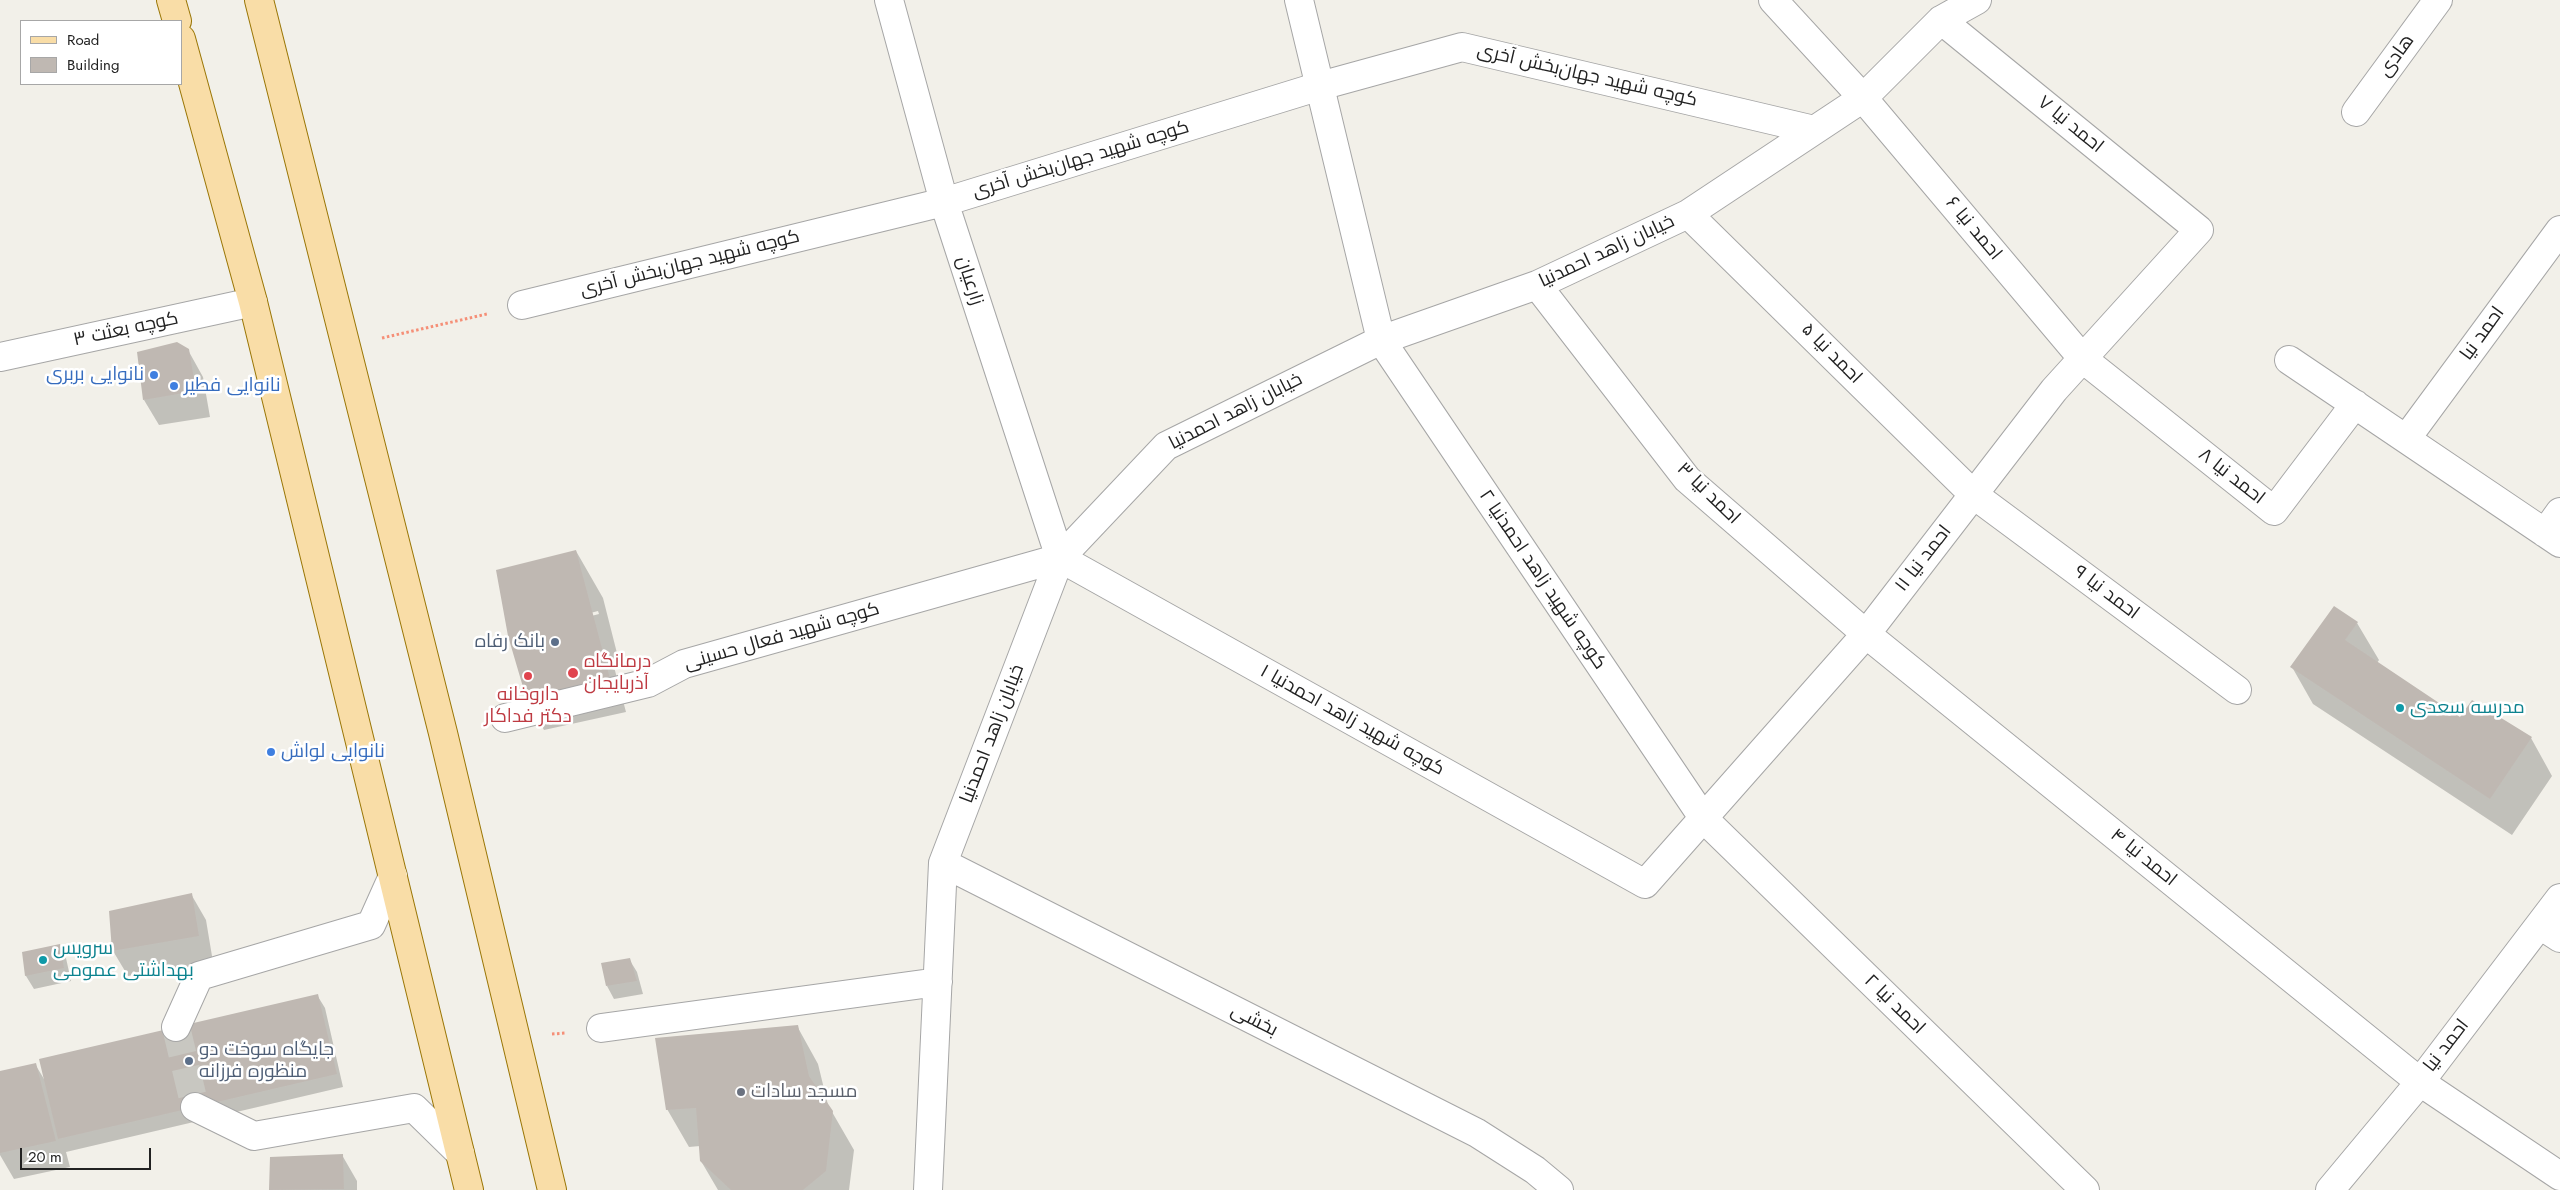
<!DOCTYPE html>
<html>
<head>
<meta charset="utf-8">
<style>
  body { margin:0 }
  #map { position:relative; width:2560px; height:1190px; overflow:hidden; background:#f2f0e9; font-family:Jost,sans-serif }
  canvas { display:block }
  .legend { position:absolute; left:20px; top:20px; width:162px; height:65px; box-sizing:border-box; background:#fff; border:1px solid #a7a7a7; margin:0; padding:6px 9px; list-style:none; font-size:15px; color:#222 }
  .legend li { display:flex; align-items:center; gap:10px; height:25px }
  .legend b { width:25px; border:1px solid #a7a7a7 }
  .scale { position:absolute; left:20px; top:1148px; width:131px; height:22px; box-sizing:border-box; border:2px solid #222; border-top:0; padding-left:6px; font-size:15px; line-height:18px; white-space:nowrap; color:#222; -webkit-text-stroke:4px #fff; paint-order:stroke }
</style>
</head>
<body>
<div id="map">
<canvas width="2560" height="1190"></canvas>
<ul class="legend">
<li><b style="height:6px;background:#f9dda7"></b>Road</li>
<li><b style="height:14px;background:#bfb8b2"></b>Building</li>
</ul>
<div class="scale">20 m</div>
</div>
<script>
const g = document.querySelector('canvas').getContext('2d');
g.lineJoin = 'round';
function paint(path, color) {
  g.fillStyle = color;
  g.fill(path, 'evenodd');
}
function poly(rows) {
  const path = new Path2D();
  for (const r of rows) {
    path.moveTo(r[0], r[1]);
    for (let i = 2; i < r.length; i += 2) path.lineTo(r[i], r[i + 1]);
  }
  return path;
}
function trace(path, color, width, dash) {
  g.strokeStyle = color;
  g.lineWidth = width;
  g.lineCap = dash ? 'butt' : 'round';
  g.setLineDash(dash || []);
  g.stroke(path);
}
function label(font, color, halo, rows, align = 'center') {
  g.font = font + ' Jost,Cairo,sans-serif';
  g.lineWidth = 5;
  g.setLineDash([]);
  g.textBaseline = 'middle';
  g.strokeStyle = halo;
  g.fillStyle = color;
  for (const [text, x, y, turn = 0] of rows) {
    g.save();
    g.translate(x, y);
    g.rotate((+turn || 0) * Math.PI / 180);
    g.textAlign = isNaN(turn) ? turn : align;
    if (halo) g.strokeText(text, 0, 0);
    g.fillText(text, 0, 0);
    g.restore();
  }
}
paint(poly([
  [188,350,203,377,210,417,159,425,144,400],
  [576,551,603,598,619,661,613,663,626,712,544,730,529,704,519,670,509,635,498,571],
  [598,611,599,614,525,633,525,630],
  [2357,623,2379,660,2377,663,2460,718,2531,738,2552,776,2512,835,2313,704,2292,667],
  [191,894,206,920,213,962,128,976,113,951],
  [59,945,66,958,71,981,34,989,26,976,24,953],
  [629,959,637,972,643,994,614,999,607,986],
  [317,995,325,1008,343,1087,66,1152,70,1167,14,1179,0,1155,0,1072,35,1064,44,1079],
  [797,1026,818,1064,828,1105,854,1150,849,1190,718,1190,701,1161,700,1146,689,1147,667,1109],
  [342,1155,357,1181,357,1190,270,1190,271,1158]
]), '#0003');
paint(poly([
  [177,342,189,349,196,391,143,400,137,352],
  [576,550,612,686,528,704,508,636,496,570],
  [2334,606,2358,622,2345,640,2460,717,2472,700,2532,737,2490,799,2290,667],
  [192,893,199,936,112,951,109,911],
  [60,944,64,968,25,976,22,952],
  [630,958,637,981,606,986,601,963],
  [318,994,337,1074,58,1139,39,1059],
  [798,1025,809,1076,833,1111,826,1171,803,1190,731,1190,700,1161,696,1108,666,1110,655,1038],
  [36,1063,56,1141,0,1153,0,1071],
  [343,1154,344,1189,269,1190,270,1157]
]), '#bfb8b2');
trace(poly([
  [176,1027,195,1107]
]), '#c8c7c1', 28, [28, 14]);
const minor = poly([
  [889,0,944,202,1060,558],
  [1299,0,1381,340,1704,819,2085,1190],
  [1773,0,1863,98,2083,359,2274,511,2355,404],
  [2356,112,2438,0],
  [1688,214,1974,495,2237,690],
  [1537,285,1687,479,1866,634,2420,1082,2560,1176],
  [522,305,944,202,1320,86,1462,47,1814,130],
  [0,357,253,302],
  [2289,360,2560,543],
  [2406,439,2560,230],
  [2545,533,2560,512],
  [1060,558,1645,884,1866,634,2054,390,2199,230,1941,20],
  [505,718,648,683,684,664,1060,558],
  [943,863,1477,1133,1535,1170,1559,1190],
  [2540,925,2560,938],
  [176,1027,199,976,371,925,393,876],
  [601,1028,938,982],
  [195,1107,254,1136,414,1108,460,1153],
  [928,1190,943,863,1060,558,1166,446,1381,340,1537,285,1688,214,1863,98,1941,20,1977,0],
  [2330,1190,2420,1082,2560,898]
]);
const major = poly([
  [171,0,177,21],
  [259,0,443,733,552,1190],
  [181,39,253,302,469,1190]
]);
trace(minor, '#a6a6a6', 30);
trace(major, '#9a7606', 30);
trace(poly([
  [382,338,487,314],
  [552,1034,566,1033]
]), '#f58f77', 3, [2.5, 2.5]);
trace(minor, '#fff', 28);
trace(major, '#f9dda7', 28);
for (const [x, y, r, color] of [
  [154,375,5,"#3f7fe0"],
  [174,386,5,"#3f7fe0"],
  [555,642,5,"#5c6f8a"],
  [573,673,6,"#e0444e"],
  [528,676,5,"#e0444e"],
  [2400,708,5,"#0f9aa8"],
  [271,752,5,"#3f7fe0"],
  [43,960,5,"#0f9aa8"],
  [189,1061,5,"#5c6f8a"],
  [741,1092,5,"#6b7280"]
]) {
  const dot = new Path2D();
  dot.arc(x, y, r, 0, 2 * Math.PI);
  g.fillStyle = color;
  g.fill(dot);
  trace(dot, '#fff', 2);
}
label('19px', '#222', '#fff', [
  ["هادی",2397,56,-54],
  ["کوچه شهید جهان‌بخش آخری",1587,76,13],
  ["احمد نیا ۷",2070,125,39],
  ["کوچه شهید جهان‌بخش آخری",1081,160,-17],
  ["احمد نیا ۶",1973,229,50],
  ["خیابان زاهد احمدنیا",1607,252,-25],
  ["کوچه شهید جهان‌بخش آخری",690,264,-14],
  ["زارعیان",969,281,72],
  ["کوچه بعثت ۳",126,330,-12],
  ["احمد نیا",2483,334,-54],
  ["احمد نیا ۵",1831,354,45],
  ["خیابان زاهد احمدنیا",1236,412,-27],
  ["احمد نیا ۸",2231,477,38],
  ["احمد نیا ۳",1708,494,44],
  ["احمد نیا ۱۱",1924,559,-52],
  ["کوچه شهید زاهد احمدنیا ۲",1542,580,56],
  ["احمد نیا ۹",2106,593,37],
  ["کوچه شهید فعال حسینی",782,637,-16],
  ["کوچه شهید زاهد احمدنیا ۱",1352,721,29],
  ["خیابان زاهد احمدنیا",993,734,-69],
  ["احمد نیا ۴",2143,858,39],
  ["احمد نیا ۲",1894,1005,44],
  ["بخشی",1254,1021,27],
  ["احمد نیا",2447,1046,-52]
]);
label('19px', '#366cbe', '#fff', [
  ["نانوایی بربری",144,375,"right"],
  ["نانوایی فطیر",184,386],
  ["نانوایی لواش",281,752]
], 'left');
label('19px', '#4e5e75', '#fff', [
  ["بانک رفاه",545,642],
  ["جایگاه سوخت دو",199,1050,"left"],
  ["منظوره فرزانه",199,1072,"left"]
], 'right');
label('19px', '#be3a42', '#fff', [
  ["درمانگاه",584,662],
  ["آذربایجان",584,684],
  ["داروخانه",528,695,"center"],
  ["دکتر فداکار",528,717,"center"]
], 'left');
label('19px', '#0d838f', '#fff', [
  ["مدرسه سعدی",2410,708],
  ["سرویس",53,949],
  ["بهداشتی عمومی",53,971]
], 'left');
label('19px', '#5b616d', '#fff', [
  ["مسجد سادات",751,1092]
], 'left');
</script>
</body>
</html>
